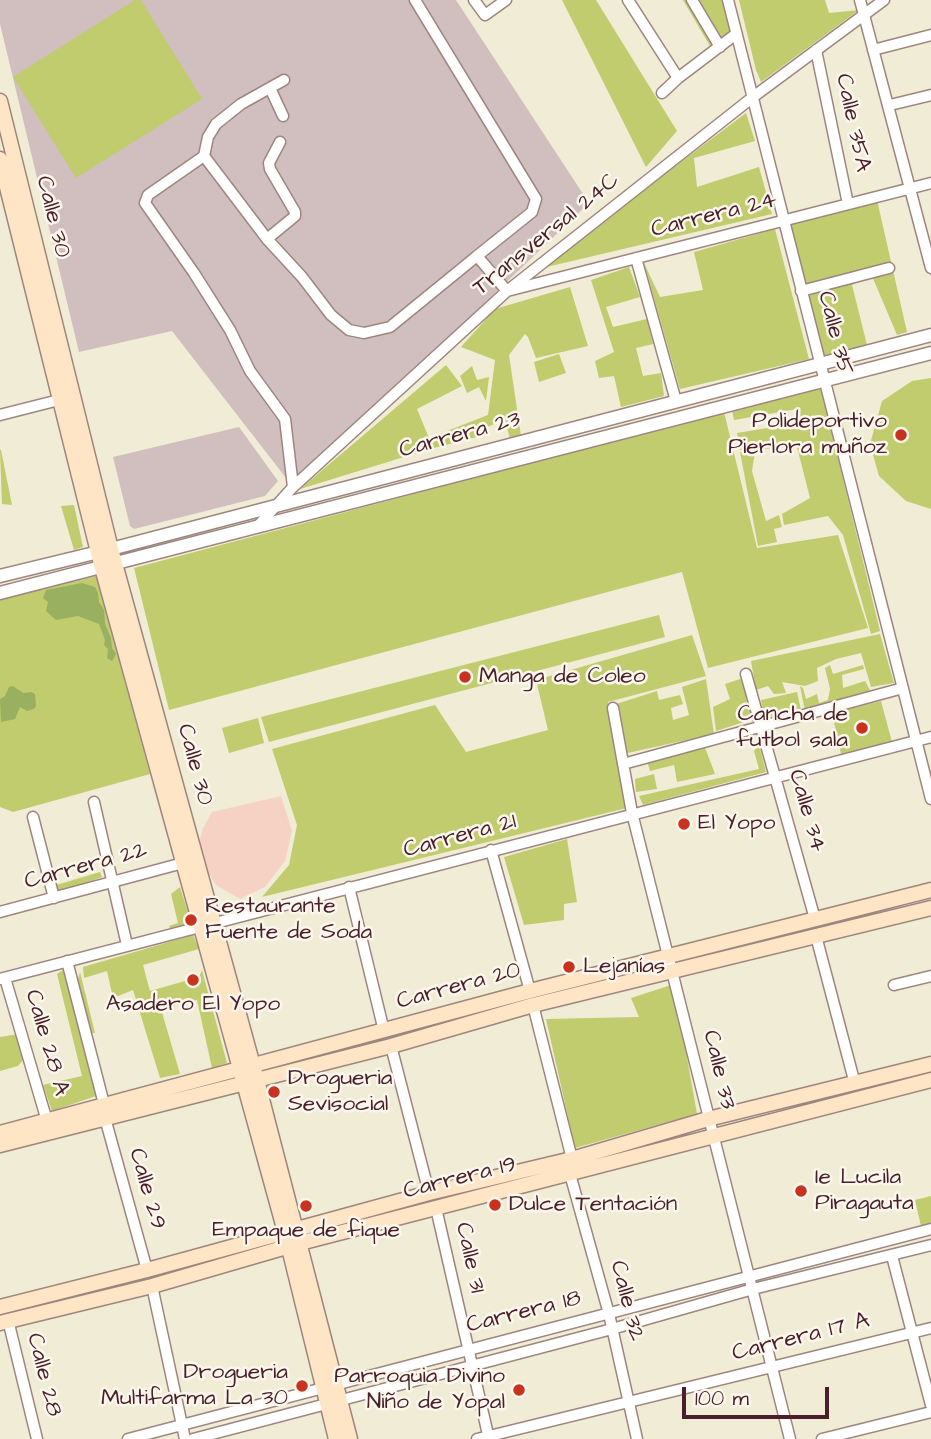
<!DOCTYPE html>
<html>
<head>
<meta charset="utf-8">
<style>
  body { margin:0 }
  #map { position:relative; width:931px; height:1439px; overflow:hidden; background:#f1ecd5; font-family:"Architects Daughter",sans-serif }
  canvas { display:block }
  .scale { position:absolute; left:682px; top:1387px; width:147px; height:32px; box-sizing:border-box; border:4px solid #4a1f2b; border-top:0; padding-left:9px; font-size:21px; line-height:24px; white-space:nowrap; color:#4a1f2b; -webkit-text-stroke:5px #fbf7ec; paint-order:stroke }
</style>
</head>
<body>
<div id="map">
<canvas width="931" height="1439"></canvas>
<div class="scale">100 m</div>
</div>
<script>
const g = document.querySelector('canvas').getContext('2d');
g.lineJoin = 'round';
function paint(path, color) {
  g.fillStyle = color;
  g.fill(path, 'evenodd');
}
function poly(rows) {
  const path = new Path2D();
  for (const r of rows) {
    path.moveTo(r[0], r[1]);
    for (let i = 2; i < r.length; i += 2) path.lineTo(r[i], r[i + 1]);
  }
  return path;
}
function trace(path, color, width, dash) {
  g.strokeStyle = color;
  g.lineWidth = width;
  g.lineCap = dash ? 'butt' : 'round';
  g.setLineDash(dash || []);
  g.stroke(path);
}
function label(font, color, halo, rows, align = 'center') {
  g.font = font + ' "Architects Daughter",sans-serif';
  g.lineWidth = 5;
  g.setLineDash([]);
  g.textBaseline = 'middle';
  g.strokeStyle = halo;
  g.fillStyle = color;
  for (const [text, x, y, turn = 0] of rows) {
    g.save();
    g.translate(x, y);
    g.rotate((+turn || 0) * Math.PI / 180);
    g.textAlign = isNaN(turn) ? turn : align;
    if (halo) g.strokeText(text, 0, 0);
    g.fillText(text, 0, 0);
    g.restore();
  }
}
paint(poly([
  [281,796,292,831,285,861,265,887,240,899,216,885,203,865,200,840,203,828,212,812]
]), '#f6d2c5');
paint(poly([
  [0,0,456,0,589,203,293,487,172,331,79,352,0,24],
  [239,427,278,481,265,496,134,529,130,526,113,457]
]), '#d1bfbf');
paint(poly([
  [135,0,141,0,202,99,76,178,13,77],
  [562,0,596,0,677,131,646,167],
  [683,0,722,0,731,32,710,46],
  [739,0,825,0,829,13,859,10,761,82,756,70],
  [746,113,755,141,694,158,697,187,759,167,772,214,538,269],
  [877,200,907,332,897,335,872,276,852,285,867,345,824,357,790,223],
  [775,229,809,359,680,389,644,263,660,297,703,290,694,252],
  [629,267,640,297,606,307,613,327,647,319,653,344,636,348,643,376,661,373,664,396,621,407,614,376,599,378,595,361,614,352,591,280],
  [570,287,588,346,536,358,528,337,525,334,509,355,521,436,510,439,505,420,487,427,481,436,430,449,300,489,446,365,462,386,417,409,429,438,488,415,495,360,461,347,495,309],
  [559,354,566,373,539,382,534,362],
  [472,366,477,380,489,377,486,401,479,387,467,393,460,376],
  [931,378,931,509,906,501,879,476,870,444,882,401,912,381],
  [821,388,880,631,871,634,843,535,828,516,784,525,782,514,810,498,797,447,740,450,737,433,798,423,797,409,734,420,732,410],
  [724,412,757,548,838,535,868,628,708,668,682,572,169,710,134,568],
  [0,450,1,450,12,505,2,504],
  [740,452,755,452,752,471,766,521,779,515,782,527,774,529,777,542,758,546],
  [74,505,83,547,74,550,61,506],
  [96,576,150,774,13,812,0,807,0,599],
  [659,615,665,637,269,742,261,717],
  [880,634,894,683,871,687,861,653,836,659,817,668,818,681,805,686,782,682,786,693,774,694,768,686,756,690,751,661],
  [692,635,706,676,608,702,627,808,262,897,289,865,297,825,272,749,435,705,466,752,548,730,536,680],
  [830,665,833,674,863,665,864,669,842,675,843,688,865,681,871,692,805,711,800,686,803,688,806,699,817,694,819,703,828,700,830,689,825,668],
  [743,678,753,719,716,731,713,707,730,699,725,684],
  [706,679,714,734,623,754,613,705,657,691,659,700,680,695,683,704,671,708,673,720,689,715,682,687],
  [797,692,801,710,764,718,761,700],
  [881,701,892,742,841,754,832,713],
  [258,718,264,743,229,753,222,728],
  [704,745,715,774,677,782,674,765,650,771,647,761],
  [759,745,766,772,643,805,639,796,759,769,754,751],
  [654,774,657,789,636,792,635,779],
  [567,839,577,902,564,904,564,920,524,925,504,857],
  [100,872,102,877,55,894,53,886],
  [180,887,192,925,171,931,169,926,178,923,171,894],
  [193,935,199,949,143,965,150,991,199,977,202,970,227,1063,212,1068,197,1000,161,1009,180,1074,160,1078,133,990,113,998,107,971,84,978,83,967],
  [66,968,96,1096,52,1111,43,1085,82,1076,57,974],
  [80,972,95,1033,88,1033,77,984],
  [674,984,697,1114,575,1148,546,1019,639,1017,631,998],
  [18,1034,24,1059,18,1066,0,1071,0,1037],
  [931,1196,931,1223,921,1226,915,1200]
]), '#c0cc6d');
paint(poly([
  [82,583,95,587,98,593,99,602,104,610,105,624,111,638,112,648,116,654,112,661,107,658,108,649,104,645,105,640,99,624,78,616,56,620,46,611,48,602,43,598,46,590],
  [13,686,23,693,31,692,35,694,36,706,34,709,27,711,20,707,15,719,1,722,0,699,5,696,9,687]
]), '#98b060');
const minor = poly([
  [415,0,536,199,532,212,477,256],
  [474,0,485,15,506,0],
  [628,0,678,78],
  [692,0,720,47],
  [728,0,931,799],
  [860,0,931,268],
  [816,50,848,204],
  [873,50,931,35],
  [270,88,283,116],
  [662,93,678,78,736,34],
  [890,105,931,95],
  [204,156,208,137,216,124,241,104,284,80],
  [267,239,295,216,295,212,270,169,269,163,280,142],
  [636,258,676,401],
  [801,291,889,268],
  [0,415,59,400],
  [293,487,285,419,250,371,230,330,194,273,145,203,148,195,204,156,267,239,302,277,331,315,349,330,364,333,390,327,477,256,507,291,931,183],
  [257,527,293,487,507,291,753,97,884,0],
  [746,674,815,919],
  [613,708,632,813,790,1439],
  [623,764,903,688],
  [94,802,127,945],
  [33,817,54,898],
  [491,850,530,991],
  [349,887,384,1031],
  [0,912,183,863],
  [816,936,855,1084],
  [67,961,104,1104],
  [5,978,47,1121],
  [0,979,931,737],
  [894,985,931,976],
  [533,1005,572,1159],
  [391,1046,429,1193],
  [105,1118,147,1270],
  [570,1174,609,1314,637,1439],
  [436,1208,489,1439],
  [892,1256,931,1405],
  [152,1286,185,1439],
  [8,1320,37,1439],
  [128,1439,931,1229],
  [193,1439,612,1329,753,1289,931,1245],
  [477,1439,931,1328],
  [822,1439,931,1412]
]);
const tertiary = poly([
  [0,576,111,549,931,335],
  [0,593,931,353]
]);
const secondary = poly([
  [0,101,111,549,257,1080,350,1439],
  [0,159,102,568,285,1232,336,1439],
  [0,1133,530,991,931,890],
  [0,1145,391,1046,533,1005,931,908],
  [0,1307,147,1270,429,1193,572,1159,708,1119,931,1064],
  [0,1323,152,1286,300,1243,931,1080]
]);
trace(minor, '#9e8680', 13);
trace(tertiary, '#9e8680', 15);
trace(secondary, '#9e8680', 17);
trace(minor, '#fff', 10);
trace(tertiary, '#fff', 12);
trace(secondary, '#fee5c5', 14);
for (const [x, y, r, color] of [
  [901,435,7,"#c8321e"],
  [465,677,7,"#c8321e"],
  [862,728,7,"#c8321e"],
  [684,824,7,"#c8321e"],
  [191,920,7,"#c8321e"],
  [569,967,7,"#c8321e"],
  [193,980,7,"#c8321e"],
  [274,1092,7,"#c8321e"],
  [801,1191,7,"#c8321e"],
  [495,1205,7,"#c8321e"],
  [306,1206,7,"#c8321e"],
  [302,1386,7,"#c8321e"],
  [519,1390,7,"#c8321e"]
]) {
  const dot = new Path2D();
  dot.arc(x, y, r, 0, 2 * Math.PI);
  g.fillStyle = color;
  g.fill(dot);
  trace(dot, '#fbf7ec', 2.5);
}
label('23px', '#4a1f2b', '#fbf7ec', [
  ["Calle 35A",852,123,78],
  ["Carrera 24",714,216,-14],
  ["Calle 30",52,217,76],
  ["Transversal 24C",547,235,-39],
  ["Calle 35",834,333,76],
  ["Carrera 23",460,436,-15],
  ["Calle 30",194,765,75],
  ["Calle 34",806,811,74],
  ["Carrera 21",460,837,-15],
  ["Carrera 22",86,867,-15],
  ["Carrera 20",459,987,-15],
  ["Calle 28 A",46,1043,74],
  ["Calle 33",718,1070,77],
  ["Carrera 19",460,1179,-14],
  ["Calle 29",146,1189,74],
  ["Calle 31",469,1258,78],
  ["Calle 32",626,1301,76],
  ["Carrera 18",524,1313,-14],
  ["Carrera 17 A",801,1338,-14],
  ["Calle 28",43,1375,76]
]);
label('23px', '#4a1f2b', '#fbf7ec', [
  ["Polideportivo",887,422,"right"],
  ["Pierlora muñoz",887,448,"right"],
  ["Manga de Coleo",479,677],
  ["Cancha de",848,715,"right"],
  ["futbol sala",848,741,"right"],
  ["El Yopo",698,824],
  ["Restaurante",205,907],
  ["Fuente de Soda",205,933],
  ["Lejanías",583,967],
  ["Asadero El Yopo",193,1005,"center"],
  ["Drogueria",288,1079],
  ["Sevisocial",288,1105],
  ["Ie Lucila",815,1178],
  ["Piragauta",815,1204],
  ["Dulce Tentación",509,1205],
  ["Empaque de fique",306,1231,"center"],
  ["Drogueria",288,1373,"right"],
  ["Multifarma La 30",288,1399,"right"],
  ["Parroquia Divino",505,1377,"right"],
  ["Niño de Yopal",505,1403,"right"]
], 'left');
</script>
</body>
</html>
